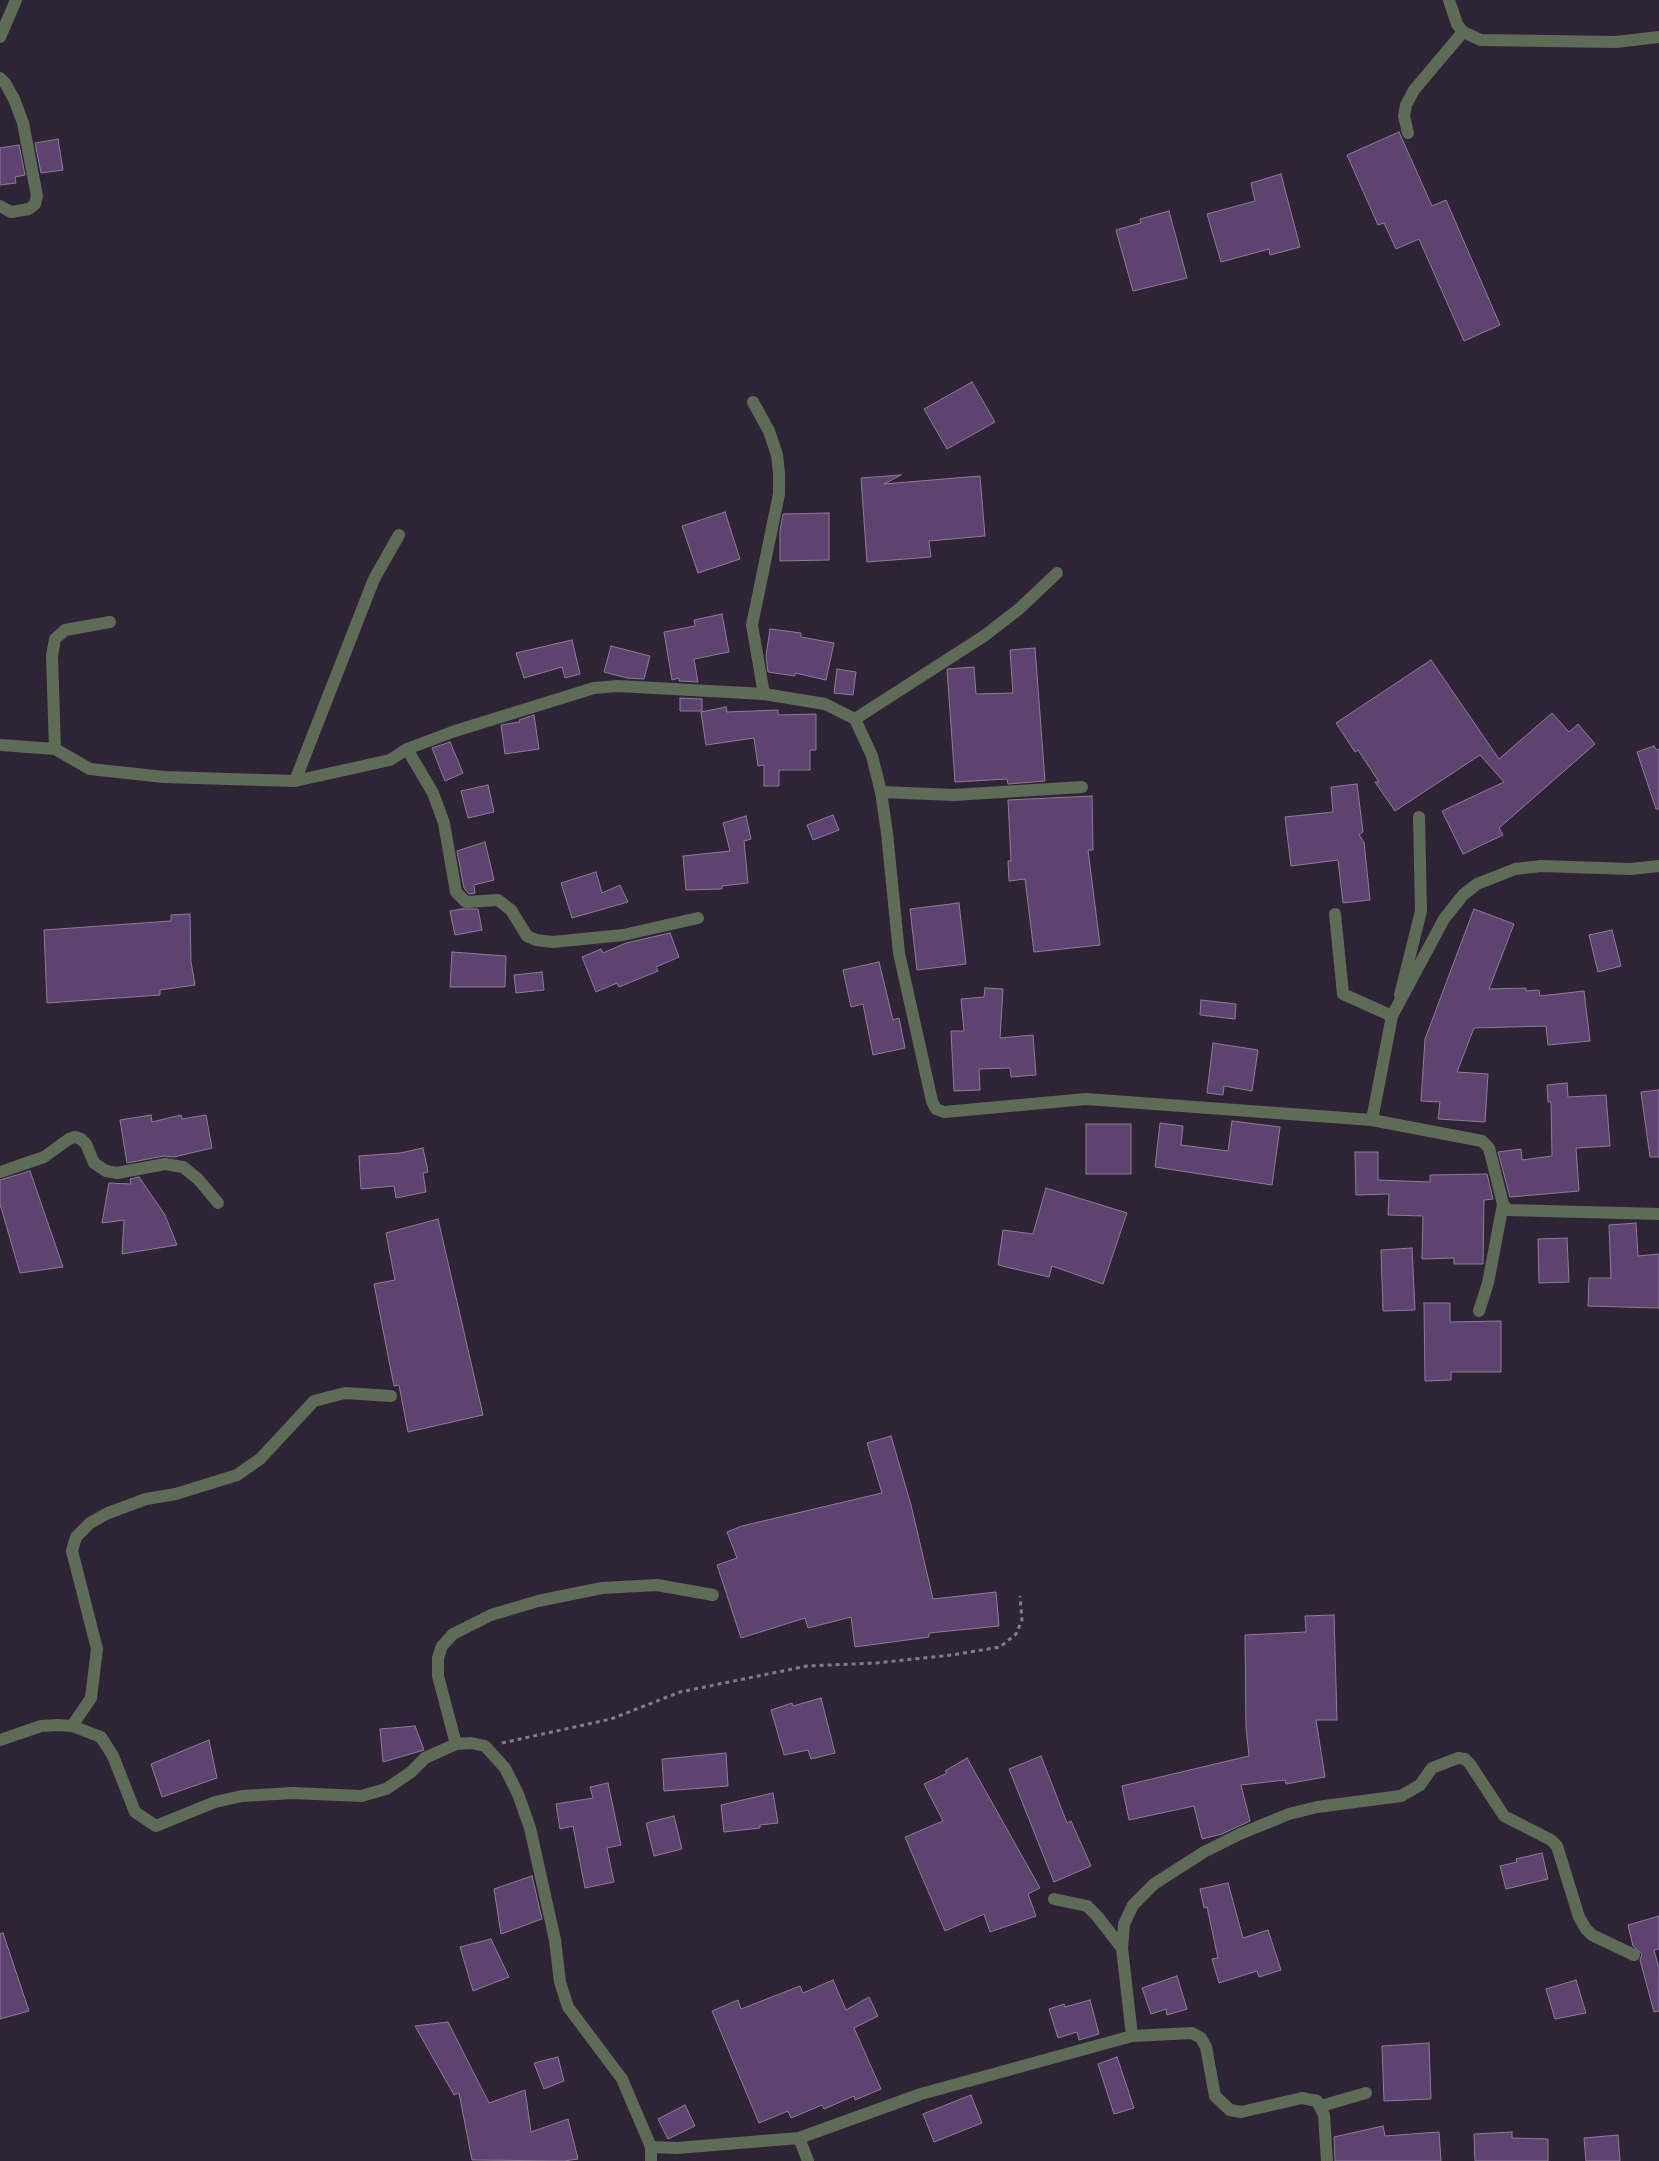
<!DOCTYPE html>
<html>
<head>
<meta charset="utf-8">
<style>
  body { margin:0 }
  canvas { display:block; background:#2f2436 }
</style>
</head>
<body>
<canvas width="1659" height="2161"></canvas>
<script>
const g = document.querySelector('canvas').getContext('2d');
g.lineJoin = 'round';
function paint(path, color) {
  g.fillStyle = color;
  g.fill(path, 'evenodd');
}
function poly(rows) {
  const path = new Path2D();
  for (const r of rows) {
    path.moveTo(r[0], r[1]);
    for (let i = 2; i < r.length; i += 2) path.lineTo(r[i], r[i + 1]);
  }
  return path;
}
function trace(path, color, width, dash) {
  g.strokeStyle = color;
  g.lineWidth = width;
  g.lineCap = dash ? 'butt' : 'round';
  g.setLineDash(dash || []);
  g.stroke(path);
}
const building = poly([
  [1399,132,1432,206,1446,200,1500,325,1464,341,1419,239,1396,249,1384,223,1378,225,1347,155,1399,132],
  [58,139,63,170,41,173,35,143,58,139],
  [19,145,25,175,15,177,16,183,0,185,0,148,19,145],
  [1281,174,1300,247,1270,255,1269,249,1221,262,1207,214,1255,201,1251,183,1281,174],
  [1169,211,1187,278,1133,291,1116,230,1141,223,1140,219,1169,211],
  [972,382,995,422,947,449,924,409,972,382],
  [901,475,884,484,980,476,985,536,929,541,931,557,867,562,861,478,901,475],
  [725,512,740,559,698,573,682,526,725,512],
  [829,513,829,560,780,561,780,531,783,514,829,513],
  [722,614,729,652,694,659,698,682,679,681,679,678,672,680,664,632,695,626,694,620,722,614],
  [770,629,801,633,801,637,834,643,826,680,795,673,795,676,768,672,766,656,770,629],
  [572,640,580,674,565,678,562,667,524,678,516,653,572,640],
  [611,646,650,656,644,679,627,678,604,672,611,646],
  [1035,648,1045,781,1008,784,1007,779,955,782,947,669,974,667,976,694,1013,693,1010,650,1035,648],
  [1431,660,1499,759,1552,713,1569,732,1578,724,1595,744,1499,828,1503,835,1463,854,1442,811,1504,782,1480,755,1395,811,1375,782,1379,782,1358,750,1355,752,1336,723,1431,660],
  [837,669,856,672,853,695,834,693,837,669],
  [680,698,702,699,702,711,680,711,680,698],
  [726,707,727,712,778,710,778,715,816,714,816,750,810,750,810,770,779,770,779,786,764,786,764,765,758,766,754,738,706,745,701,712,726,707],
  [534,715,539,749,505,754,501,725,520,722,519,720,534,715],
  [450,742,463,773,445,781,432,748,450,742],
  [1654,746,1656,750,1659,749,1659,809,1656,809,1637,752,1654,746],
  [1357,784,1363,832,1359,835,1364,842,1370,900,1343,903,1338,860,1291,866,1285,817,1333,812,1331,787,1357,784],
  [488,785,494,812,468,818,461,791,488,785],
  [1092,796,1093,850,1088,850,1100,945,1034,952,1025,879,1009,881,1008,861,1011,861,1008,800,1092,796],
  [833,815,839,830,813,840,807,825,833,815],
  [746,816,751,839,744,841,748,883,722,886,722,889,686,890,683,856,730,851,723,823,746,816],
  [485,842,494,880,474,885,475,893,469,894,464,888,457,851,485,842],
  [596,872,602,893,620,885,628,902,572,918,561,883,596,872],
  [959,903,966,964,917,970,910,909,959,903],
  [462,909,478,909,482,930,455,935,450,911,462,909],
  [1474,909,1514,924,1489,989,1526,988,1526,991,1539,990,1540,996,1584,991,1590,1041,1548,1045,1546,1026,1474,1028,1457,1072,1488,1074,1485,1122,1438,1119,1440,1102,1421,1101,1425,1039,1474,909],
  [190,914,191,962,195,985,160,990,160,995,47,1003,44,930,171,921,171,915,190,914],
  [1612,930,1621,966,1598,972,1589,935,1612,930],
  [670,933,679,957,656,967,658,971,636,980,619,987,617,983,596,992,582,957,601,949,603,953,626,943,670,933],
  [452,952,506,956,505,987,450,987,452,952],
  [879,962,893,1020,899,1018,905,1048,873,1055,863,1004,851,1007,843,970,879,962],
  [542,972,544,990,516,993,514,975,542,972],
  [985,988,1003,989,1000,1038,1033,1035,1036,1075,1011,1077,1010,1068,979,1069,980,1090,954,1091,951,1031,964,1031,961,999,984,997,985,988],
  [1201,1000,1236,1004,1235,1019,1200,1015,1201,1000],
  [1213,1043,1258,1050,1252,1091,1224,1086,1223,1095,1207,1093,1213,1043],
  [1567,1083,1568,1097,1606,1095,1610,1146,1576,1148,1579,1191,1510,1197,1498,1152,1521,1149,1522,1160,1552,1156,1551,1102,1548,1102,1547,1085,1567,1083],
  [1659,1090,1659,1157,1650,1157,1641,1092,1659,1090],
  [151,1115,152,1122,181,1115,182,1119,206,1115,212,1148,174,1157,164,1156,127,1163,120,1120,151,1115],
  [1232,1121,1280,1127,1272,1185,1155,1167,1160,1123,1183,1126,1181,1145,1228,1151,1232,1121],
  [1086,1124,1131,1124,1131,1174,1086,1174,1086,1124],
  [423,1148,428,1172,423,1173,426,1192,396,1198,394,1186,361,1189,359,1156,400,1153,423,1148],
  [1355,1152,1378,1152,1378,1180,1430,1182,1430,1175,1487,1174,1493,1199,1484,1200,1483,1264,1454,1264,1454,1258,1422,1259,1423,1216,1388,1215,1389,1194,1356,1195,1355,1152],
  [30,1171,63,1267,20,1273,0,1204,0,1180,30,1171],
  [139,1177,165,1215,177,1245,122,1254,124,1220,102,1223,109,1183,131,1184,130,1179,139,1177],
  [1046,1188,1127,1213,1103,1284,1052,1266,1049,1277,998,1265,1003,1230,1033,1234,1046,1188],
  [438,1219,483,1415,408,1432,399,1385,394,1386,374,1284,395,1280,386,1233,438,1219],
  [1636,1223,1638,1256,1659,1254,1659,1308,1588,1306,1589,1278,1611,1278,1609,1225,1636,1223],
  [1567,1238,1569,1282,1539,1283,1538,1239,1567,1238],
  [1412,1248,1415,1310,1383,1311,1381,1250,1412,1248],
  [1424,1303,1450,1303,1450,1322,1501,1321,1501,1372,1451,1372,1451,1380,1425,1381,1424,1303],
  [891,1436,911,1505,933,1599,996,1592,999,1626,929,1633,929,1637,855,1647,851,1617,808,1628,805,1618,741,1638,717,1565,737,1558,727,1532,742,1526,882,1493,867,1443,891,1436],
  [1334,1615,1337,1720,1316,1720,1325,1777,1286,1784,1285,1780,1241,1785,1250,1821,1222,1834,1202,1839,1194,1806,1129,1820,1122,1786,1249,1756,1246,1727,1245,1635,1306,1632,1305,1616,1334,1615],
  [821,1698,835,1753,811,1759,808,1750,784,1755,771,1710,792,1703,793,1706,821,1698],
  [415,1726,424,1750,383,1762,380,1729,415,1726],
  [209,1740,217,1778,162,1797,151,1764,209,1740],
  [726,1753,728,1786,664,1791,662,1759,726,1753],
  [1041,1756,1067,1823,1071,1821,1091,1866,1054,1882,1009,1769,1041,1756],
  [967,1758,1040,1888,1028,1894,1036,1916,990,1932,984,1914,945,1931,905,1837,943,1821,924,1784,947,1773,945,1771,967,1758],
  [608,1783,621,1845,607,1848,614,1882,585,1888,573,1826,560,1829,556,1804,593,1798,590,1787,608,1783],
  [773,1793,778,1823,760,1825,760,1828,724,1832,721,1805,773,1793],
  [674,1816,682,1849,654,1856,646,1823,674,1816],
  [1542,1853,1548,1879,1506,1889,1500,1866,1517,1862,1516,1859,1542,1853],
  [532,1876,542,1919,501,1934,494,1889,532,1876],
  [1228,1883,1243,1938,1268,1930,1281,1970,1259,1977,1257,1971,1219,1983,1212,1959,1218,1958,1207,1907,1204,1908,1200,1889,1228,1883],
  [1659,1916,1659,1949,1654,1950,1659,1969,1659,2011,1654,2012,1640,1960,1642,1954,1633,1946,1628,1925,1659,1916],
  [3,1933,29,2011,0,2019,0,1934,3,1933],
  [491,1939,509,1977,473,1991,460,1947,491,1939],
  [1177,1976,1187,2009,1167,2015,1166,2009,1151,2014,1142,1988,1177,1976],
  [833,1980,846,2010,869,1997,878,2016,854,2028,881,2089,855,2100,854,2096,824,2109,822,2105,791,2118,788,2111,759,2123,712,2011,738,2000,741,2009,800,1986,803,1993,833,1980],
  [1576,1980,1586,2013,1555,2019,1546,1989,1576,1980],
  [1090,2000,1099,2034,1079,2040,1077,2032,1058,2038,1049,2009,1064,2004,1065,2007,1090,2000],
  [448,2022,489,2103,525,2090,531,2132,568,2119,578,2159,564,2161,472,2160,459,2093,454,2095,415,2026,448,2022],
  [1429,2043,1431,2099,1384,2101,1382,2046,1429,2043],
  [558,2057,564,2081,544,2089,534,2063,558,2057],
  [1117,2057,1134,2108,1114,2114,1098,2064,1117,2057],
  [971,2095,982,2123,934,2142,923,2114,971,2095],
  [685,2105,695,2126,668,2139,658,2119,685,2105],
  [1383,2126,1385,2136,1439,2132,1441,2161,1335,2161,1334,2137,1383,2126],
  [1512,2132,1512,2138,1548,2139,1548,2161,1475,2161,1474,2134,1512,2132],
  [1618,2135,1620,2161,1586,2161,1584,2138,1618,2135]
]);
paint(building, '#5e4370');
trace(building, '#8a7d94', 1);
trace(poly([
  [502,1743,611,1719,680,1692,807,1666,876,1663,952,1655,1000,1647,1016,1634,1022,1620,1020,1596]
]), '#827989', 3, [4, 4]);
trace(poly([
  [1449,0,1457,24,1463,32,1481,40,1616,42,1659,37],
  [0,37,16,0],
  [0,78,5,83,14,99,23,123,37,196,35,204,29,209,11,212,0,206],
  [1408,133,1404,116,1406,105,1414,90,1463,32],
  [753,402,769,431,777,455,779,473,779,494,752,625,764,694],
  [855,719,984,636,1019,609,1057,573],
  [0,745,55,749,90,769,164,777,295,781,390,760,407,749,455,731,594,688,618,686,764,694,825,704,855,719,872,756,881,792,887,833,899,953,932,1101,936,1109,944,1112,1086,1099,1372,1120,1482,1141,1489,1148,1503,1204,1508,1210,1659,1214],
  [55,749,52,656,55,639,65,630,110,622],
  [407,749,433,793,444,823,456,892,466,902,498,900,511,910,527,936,536,940,553,942,623,935,698,918],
  [295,781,374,579,399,535],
  [881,792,954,795,1082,787],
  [1335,914,1343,994,1392,1016],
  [1400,995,1421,911,1419,817],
  [1372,1120,1392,1016,1444,919,1463,895,1477,884,1515,869,1541,866,1631,869,1659,866],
  [0,1172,44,1157,69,1139,75,1137,81,1139,86,1144,94,1163,106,1171,117,1173,165,1164,183,1167,198,1179,218,1203],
  [1479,1311,1488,1283,1503,1204],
  [72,1726,91,1698,97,1649,72,1551,76,1537,90,1523,108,1513,146,1499,176,1494,237,1475,260,1459,314,1401,345,1393,391,1396],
  [0,1740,41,1726,58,1725,72,1726,101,1737,113,1756,135,1812,156,1826,215,1802,242,1796,293,1793,361,1796,386,1789,411,1772,425,1758,456,1744,471,1743,485,1746,505,1768,518,1794,530,1828,555,1940,560,1982,568,2007,622,2079,651,2147,677,2148,799,2138,921,2094,1132,2036,1192,2033,1201,2038,1206,2047,1215,2096,1230,2110,1241,2112,1302,2098,1317,2101,1324,2115,1327,2161],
  [456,1744,438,1676,438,1658,442,1646,453,1634,491,1615,538,1601,602,1588,657,1585,713,1595],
  [1054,1899,1087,1906,1097,1916,1122,1948],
  [1132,2036,1122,1948,1124,1924,1133,1905,1154,1884,1204,1852,1240,1834,1289,1814,1317,1807,1401,1796,1420,1785,1432,1768,1458,1758,1465,1759,1470,1764,1504,1816,1551,1840,1557,1846,1579,1917,1586,1929,1592,1935,1634,1955],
  [1321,2106,1366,2093],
  [799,2138,808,2161],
  [651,2161,651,2147]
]), '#5d6b57', 12);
</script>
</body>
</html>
